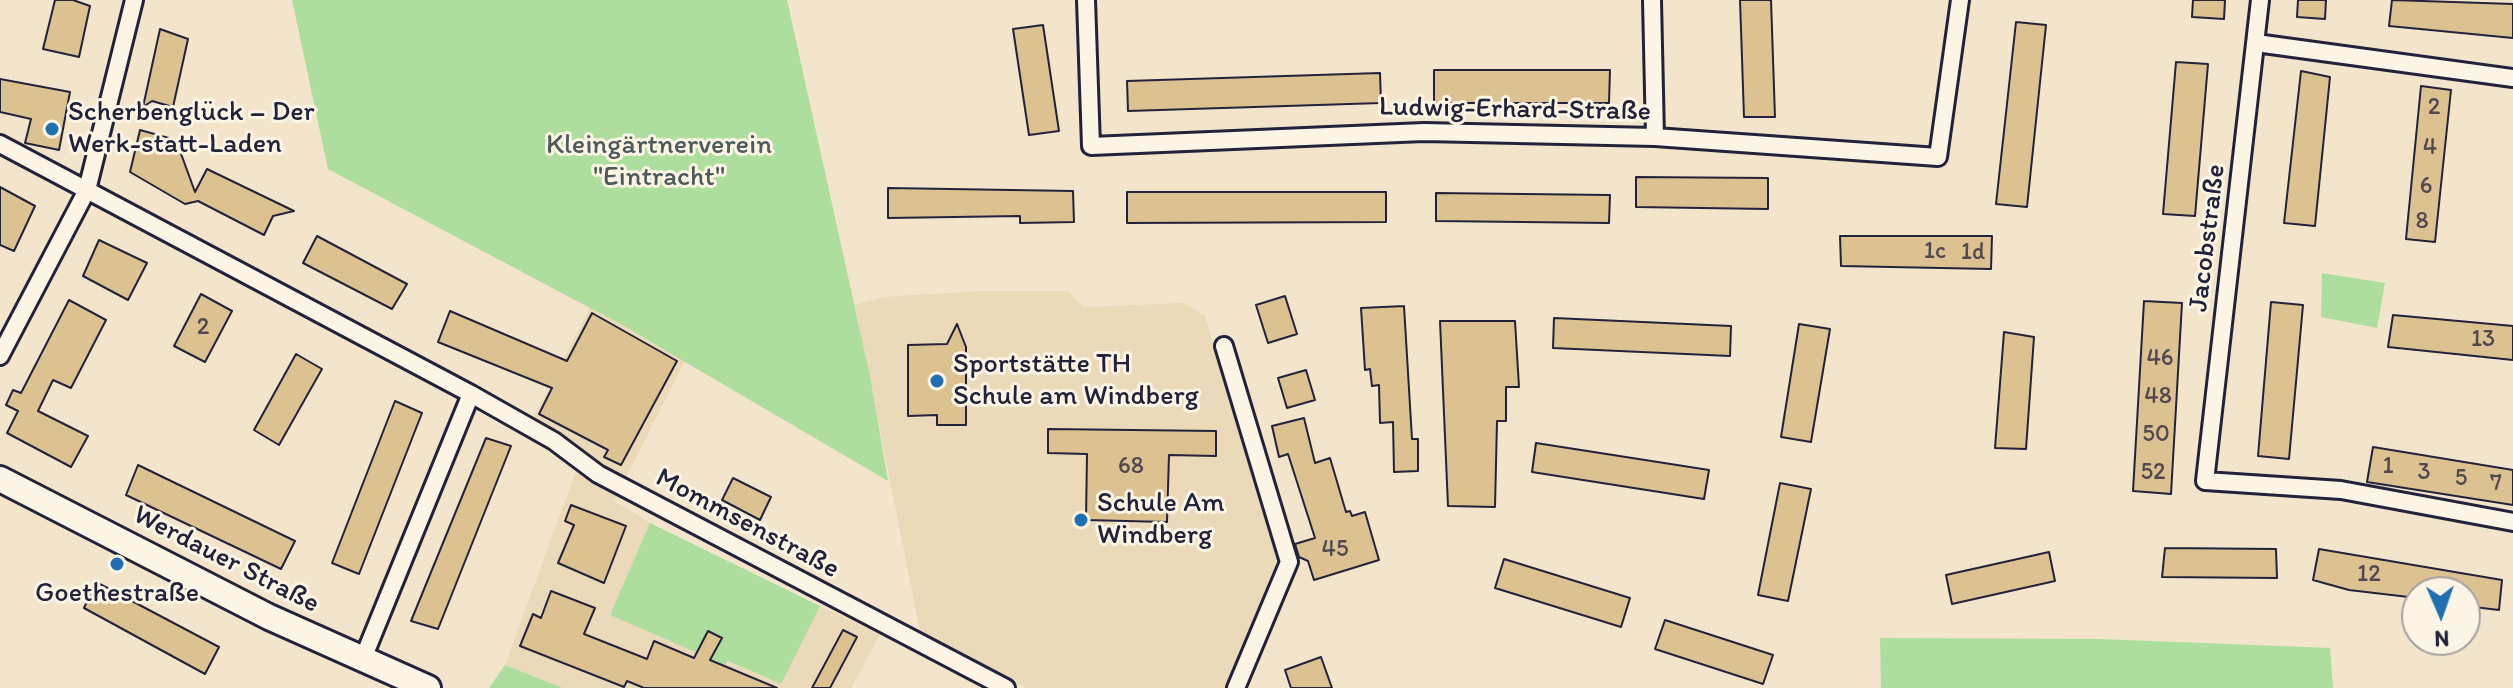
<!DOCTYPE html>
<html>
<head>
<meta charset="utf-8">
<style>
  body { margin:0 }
  #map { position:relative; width:2513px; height:688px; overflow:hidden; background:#f2e5cc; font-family:Itim,sans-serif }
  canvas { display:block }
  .north { position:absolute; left:2401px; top:576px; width:80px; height:80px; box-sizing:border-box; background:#fcf5e5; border:2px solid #a5a1a1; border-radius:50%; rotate:178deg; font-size:22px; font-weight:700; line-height:32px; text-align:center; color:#22223b }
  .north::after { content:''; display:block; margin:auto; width:28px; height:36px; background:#1f6fb2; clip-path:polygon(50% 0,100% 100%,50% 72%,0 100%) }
</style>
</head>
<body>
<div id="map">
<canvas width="2513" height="688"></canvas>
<div class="north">N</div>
</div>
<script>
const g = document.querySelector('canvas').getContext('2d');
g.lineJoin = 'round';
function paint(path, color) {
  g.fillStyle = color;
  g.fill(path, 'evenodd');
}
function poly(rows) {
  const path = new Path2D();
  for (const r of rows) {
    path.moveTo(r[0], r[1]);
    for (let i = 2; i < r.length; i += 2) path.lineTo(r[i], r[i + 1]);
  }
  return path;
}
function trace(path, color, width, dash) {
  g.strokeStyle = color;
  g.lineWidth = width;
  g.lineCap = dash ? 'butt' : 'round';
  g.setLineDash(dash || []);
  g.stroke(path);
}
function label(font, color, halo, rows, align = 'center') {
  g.font = font + ' Itim,sans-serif';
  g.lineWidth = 6;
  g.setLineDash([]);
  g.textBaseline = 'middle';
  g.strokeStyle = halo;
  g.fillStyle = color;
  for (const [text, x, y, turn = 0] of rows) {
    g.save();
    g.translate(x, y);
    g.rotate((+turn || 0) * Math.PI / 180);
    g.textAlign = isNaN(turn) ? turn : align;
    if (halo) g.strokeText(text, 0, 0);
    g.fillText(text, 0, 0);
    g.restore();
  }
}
paint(poly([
  [980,291,1068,291,1083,307,1184,303,1205,316,1277,560,1226,688,1027,688,920,631,855,305,883,297],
  [590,308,685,361,614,501,650,523,610,615,726,665,727,661,780,684,820,606,880,635,851,688,563,688,505,665,583,452,532,420]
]), '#ebdaba');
paint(poly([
  [292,0,787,0,870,376,888,481,622,325,328,169],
  [2322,273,2385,283,2377,328,2321,317],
  [650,523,820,606,781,684,728,661,725,665,610,615],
  [1880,638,2099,639,2330,648,2333,688,1881,688],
  [505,665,563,688,489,688]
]), '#adde9e');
const building = poly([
  [55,0,73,0,90,6,79,57,43,49,55,0],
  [1740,0,1771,0,1775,117,1744,117,1740,0],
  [2193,0,2225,0,2224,19,2192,17,2193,0],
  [2298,0,2326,0,2325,19,2297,17,2298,0],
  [2392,0,2513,4,2513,38,2389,26,2392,0],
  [2016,22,2046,25,2027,207,1996,204,2016,22],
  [1043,25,1059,131,1029,135,1013,29,1043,25],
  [160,29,188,39,173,107,152,101,143,107,160,29],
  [2176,62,2208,64,2195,216,2163,214,2176,62],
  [1434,70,1610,70,1609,103,1434,103,1434,70],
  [2301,71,2330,77,2315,226,2284,223,2301,71],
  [1380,73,1381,103,1128,111,1127,81,1380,73],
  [0,79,70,92,59,150,25,143,31,119,0,112,0,79],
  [2421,86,2451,90,2435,242,2406,239,2421,86],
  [140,130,176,140,195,192,207,169,294,211,273,216,264,235,198,201,185,204,130,172,140,130],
  [1636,177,1768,178,1768,209,1636,207,1636,177],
  [0,187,35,206,14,251,0,245,0,187],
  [888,188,1073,191,1074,222,1020,223,1020,216,888,218,888,188],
  [1127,192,1386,192,1386,222,1127,223,1127,192],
  [1436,193,1610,195,1609,223,1436,221,1436,193],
  [317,236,407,284,392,309,303,263,317,236],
  [1840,236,1992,236,1991,269,1841,266,1840,236],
  [99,240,147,263,128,300,83,276,99,240],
  [201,294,232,311,205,362,174,346,201,294],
  [1285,296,1297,334,1268,343,1256,305,1285,296],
  [69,300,106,320,71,388,53,380,38,411,88,436,71,467,7,433,18,411,6,405,13,390,21,393,69,300],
  [2144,301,2182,303,2171,494,2133,491,2144,301],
  [2271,302,2303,305,2289,459,2258,456,2271,302],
  [1404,306,1412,439,1418,439,1418,471,1394,472,1393,422,1380,423,1379,385,1372,386,1370,369,1365,370,1361,308,1404,306],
  [450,311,567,361,592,313,677,361,621,465,604,457,608,450,539,414,552,388,438,342,450,311],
  [2393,315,2513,326,2513,360,2388,347,2393,315],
  [1554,318,1731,326,1730,356,1553,348,1554,318],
  [1440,321,1515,321,1519,387,1506,387,1506,421,1497,421,1495,507,1448,506,1440,321],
  [957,324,966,347,966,425,937,425,937,415,908,416,908,345,947,344,957,324],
  [1799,324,1830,329,1811,442,1781,437,1799,324],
  [2004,332,2034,337,2026,449,1995,448,2004,332],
  [296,354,322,369,279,445,254,430,296,354],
  [1306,370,1315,400,1287,408,1278,378,1306,370],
  [395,401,422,413,359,574,332,563,395,401],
  [1304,418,1315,463,1330,458,1346,512,1350,511,1352,516,1365,512,1379,560,1314,580,1308,561,1299,557,1295,544,1315,538,1288,454,1279,457,1272,426,1304,418],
  [1048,429,1216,431,1216,456,1169,455,1167,522,1086,520,1087,454,1048,453,1048,429],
  [486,438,511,446,438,629,411,621,486,438],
  [1536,443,1709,470,1704,499,1532,472,1536,443],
  [2373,447,2513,470,2513,505,2367,482,2373,447],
  [138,465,295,541,281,569,126,495,138,465],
  [733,478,771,497,760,520,722,500,733,478],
  [1780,483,1811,489,1788,601,1758,595,1780,483],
  [571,505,626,526,604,583,558,563,574,525,565,521,571,505],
  [2165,548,2276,549,2277,578,2162,577,2165,548],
  [2319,549,2502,580,2499,610,2465,606,2465,592,2417,592,2417,598,2349,590,2313,580,2319,549],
  [2049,552,2055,581,1952,604,1946,575,2049,552],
  [1504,559,1630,598,1621,627,1495,588,1504,559],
  [96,582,219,647,205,674,84,608,96,582],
  [551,591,595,608,584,634,647,659,654,641,694,658,708,631,722,638,710,660,777,688,644,688,627,681,624,687,520,646,533,614,541,618,551,591],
  [1665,620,1773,655,1763,684,1655,649,1665,620],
  [843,630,857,637,830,688,812,688,843,630],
  [1321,657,1332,688,1291,688,1285,670,1321,657]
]);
paint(building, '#dcc191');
trace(building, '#22223b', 2);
const minor = poly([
  [1086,0,1091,146,1424,132,1655,137,1938,157,1960,0],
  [1652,0,1655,137],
  [2260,0,2205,481,2341,490,2513,522],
  [2256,43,2513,78],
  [0,144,471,394,554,441,598,474,1006,688],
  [1224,346,1289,562,1236,688],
  [0,356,87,190,134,0],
  [362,661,471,394]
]);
const primary = poly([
  [0,479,269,617,428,688]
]);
trace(minor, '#22223b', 22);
trace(primary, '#22223b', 30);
trace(minor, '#fcf5e5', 16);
trace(primary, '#fcf5e5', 24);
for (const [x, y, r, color] of [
  [52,129,8,"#1f6fb2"],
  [937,381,8,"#1f6fb2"],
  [1081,520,8,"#1f6fb2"],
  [117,564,8,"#1f6fb2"]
]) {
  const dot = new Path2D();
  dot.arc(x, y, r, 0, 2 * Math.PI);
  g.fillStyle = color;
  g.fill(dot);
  trace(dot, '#fcf5e5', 3);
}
label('24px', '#504a50', null, [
  ["2",2434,108],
  ["4",2430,148],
  ["6",2426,187],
  ["8",2422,222],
  ["1c",1935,252],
  ["1d",1973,253],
  ["2",203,328],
  ["13",2483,340],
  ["46",2160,359],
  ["48",2158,397],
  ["50",2156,435],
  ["68",1131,467],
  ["1",2388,467],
  ["52",2153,473],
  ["3",2424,473],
  ["5",2461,479],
  ["7",2496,484],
  ["45",1335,550],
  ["12",2369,575]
]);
label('28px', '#22223b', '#fcf5e5', [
  ["Ludwig-Erhard-Straße",1515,110,1],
  ["Jacobstraße",2208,238,-83],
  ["Mommsenstraße",747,524,28],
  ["Werdauer Straße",226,560,27]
]);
label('28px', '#22223b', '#fcf5e5', [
  ["Scherbenglück – Der",68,113],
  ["Werk-statt-Laden",68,145],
  ["Sportstätte TH",953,365],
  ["Schule am Windberg",953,397],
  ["Schule Am",1097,504],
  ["Windberg",1097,536],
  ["Goethestraße",117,594,"center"]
], 'left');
label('28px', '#4c5a59', '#fcf5e5', [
  ["Kleingärtnerverein",659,146],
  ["\"Eintracht\"",659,178]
]);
</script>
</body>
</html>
